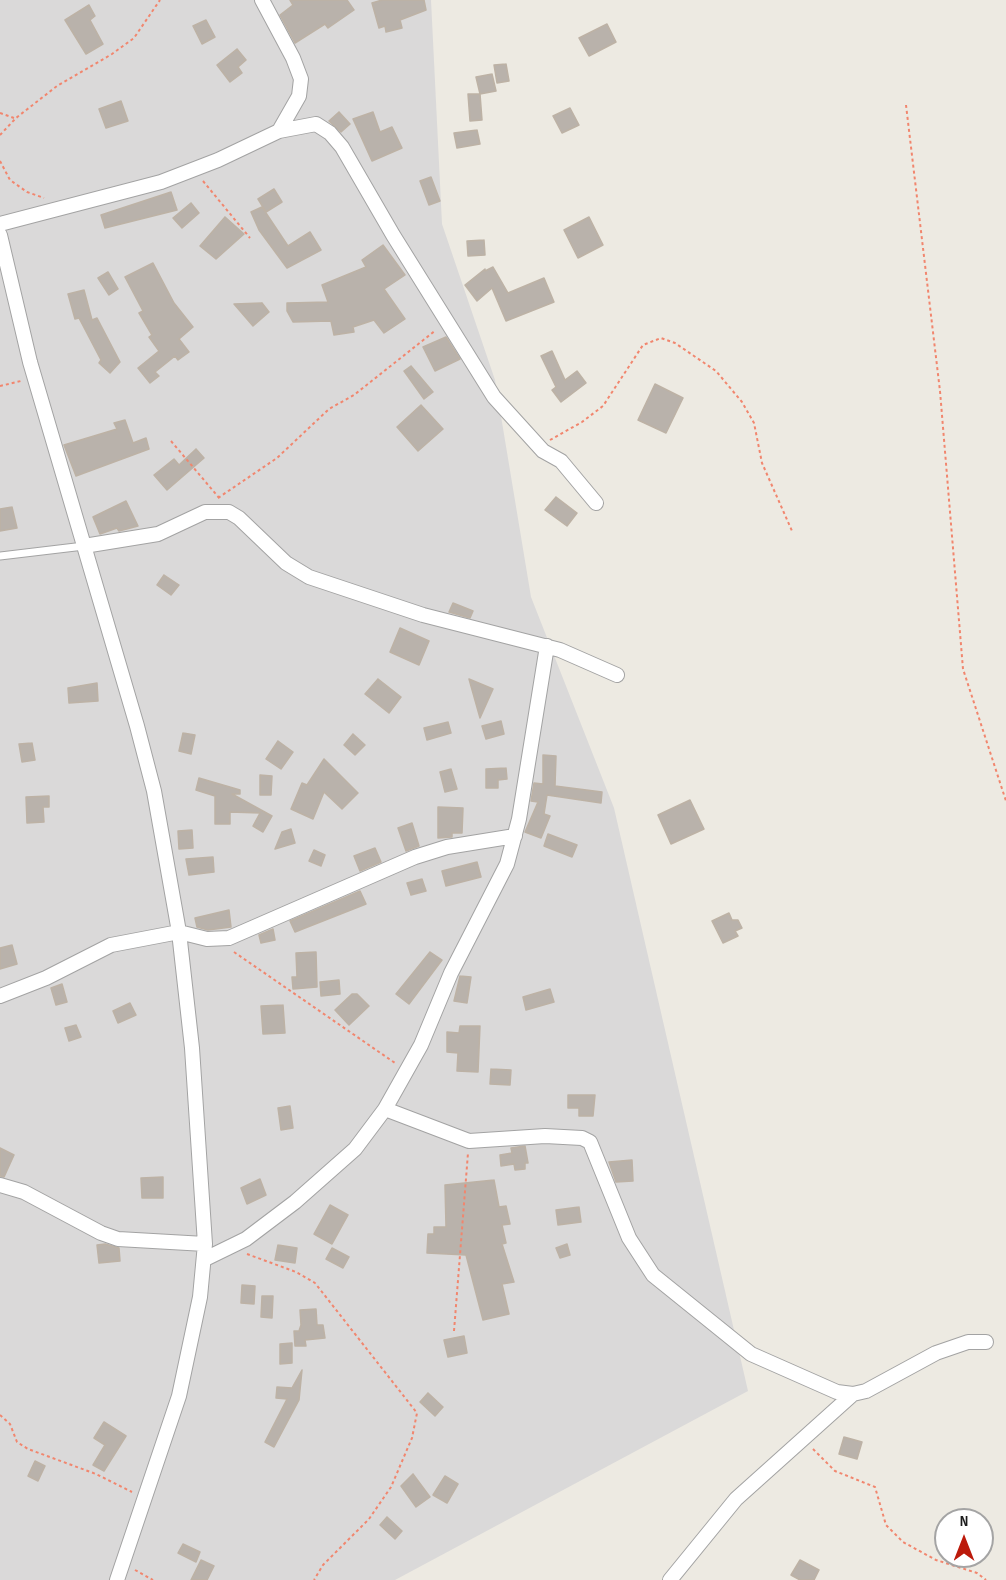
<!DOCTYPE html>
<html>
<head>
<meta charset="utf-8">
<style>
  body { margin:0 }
  #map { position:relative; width:1006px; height:1580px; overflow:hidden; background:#edeae2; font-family:"Sofia Sans Condensed",sans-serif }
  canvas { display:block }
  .north { position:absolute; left:934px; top:1508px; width:60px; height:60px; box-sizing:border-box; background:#fff; border:2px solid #a4a4a4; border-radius:50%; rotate:0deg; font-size:16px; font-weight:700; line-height:24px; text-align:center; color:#1c1c1c }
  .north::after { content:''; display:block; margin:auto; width:21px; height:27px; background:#bc1a0b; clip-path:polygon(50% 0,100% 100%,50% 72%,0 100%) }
</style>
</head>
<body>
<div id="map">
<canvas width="1006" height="1580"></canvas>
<div class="north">N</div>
</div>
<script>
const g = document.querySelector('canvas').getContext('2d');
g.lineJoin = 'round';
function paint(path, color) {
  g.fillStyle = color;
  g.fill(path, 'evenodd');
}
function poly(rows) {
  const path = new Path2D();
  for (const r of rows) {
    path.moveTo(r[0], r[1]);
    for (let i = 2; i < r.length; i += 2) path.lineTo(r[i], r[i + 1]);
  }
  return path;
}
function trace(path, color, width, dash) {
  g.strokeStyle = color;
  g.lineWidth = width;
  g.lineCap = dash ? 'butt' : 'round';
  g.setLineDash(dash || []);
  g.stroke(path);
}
paint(poly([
  [0,0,431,0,442,224,495,380,531,597,614,808,748,1391,395,1580,0,1580]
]), '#dad9d9');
const building = poly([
  [290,0,347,0,354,10,328,28,325,24,295,43,280,15,293,5,290,0],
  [382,0,424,0,426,10,400,20,402,28,386,32,385,26,379,28,372,3,382,0],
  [89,5,95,16,90,20,103,44,86,54,65,20,89,5],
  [206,20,215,37,202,44,193,26,206,20],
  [607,24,616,42,589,56,579,38,607,24],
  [237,49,246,60,238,67,242,73,230,82,217,65,237,49],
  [506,64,509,81,497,83,494,65,506,64],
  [492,74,496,91,480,94,482,120,470,121,468,94,480,94,476,77,492,74],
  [121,101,128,121,106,128,99,109,121,101],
  [570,108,579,125,562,133,553,116,570,108],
  [339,112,350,124,341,132,329,121,339,112],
  [373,112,380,132,392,127,402,148,372,161,353,119,373,112],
  [477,130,480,144,457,148,454,133,477,130],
  [431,177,440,201,429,205,420,181,431,177],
  [274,189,282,202,266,212,258,199,274,189],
  [171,192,177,210,105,228,101,215,171,192],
  [191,203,199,213,182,228,173,218,191,203],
  [262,207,288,246,310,232,321,250,287,268,259,230,251,212,262,207],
  [225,217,244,234,216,259,200,246,225,217],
  [589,217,603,245,578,258,564,230,589,217],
  [484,240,485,255,468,256,467,241,484,240],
  [383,245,405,275,384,289,405,319,384,333,374,320,353,327,354,332,334,335,331,321,293,322,287,311,287,303,328,302,322,285,366,267,362,260,383,245],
  [153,263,174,303,193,327,179,339,189,352,178,360,175,356,155,372,159,376,150,383,138,368,159,351,149,337,152,335,139,313,143,311,125,277,153,263],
  [493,267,508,293,544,278,554,302,506,321,492,288,477,301,465,285,485,269,485,271,493,267],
  [108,272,118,289,109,295,98,278,108,272],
  [84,290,92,320,97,318,120,362,110,373,99,363,101,360,79,318,75,319,68,294,84,290],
  [262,303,269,312,253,326,234,304,262,303],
  [446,337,460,359,435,371,423,347,446,337],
  [552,351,565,380,577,371,586,383,561,402,552,390,556,387,541,356,552,351],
  [411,366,433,392,424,399,404,371,411,366],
  [655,384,683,398,666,433,638,420,655,384],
  [421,405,443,429,418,451,397,427,421,405],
  [125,420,133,443,146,438,149,449,76,476,64,445,117,429,114,423,125,420],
  [196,449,204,458,167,490,154,475,174,459,179,465,196,449],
  [556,497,577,513,567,526,545,510,556,497],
  [126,501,138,526,119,531,117,528,100,534,93,517,126,501],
  [12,507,17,528,0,531,0,509,12,507],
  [164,575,179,585,171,595,157,585,164,575],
  [453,603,473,611,470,618,449,612,453,603],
  [400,628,429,641,419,665,390,652,400,628],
  [378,679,401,697,389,713,365,694,378,679],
  [469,679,493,689,480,718,469,679],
  [97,683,98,701,69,703,68,688,97,683],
  [501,721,504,734,486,739,482,726,501,721],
  [448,722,451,733,427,740,424,728,448,722],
  [183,733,195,735,191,754,179,751,183,733],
  [353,734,365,745,355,755,344,745,353,734],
  [278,741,293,752,281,769,266,759,278,741],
  [32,743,35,760,22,762,19,744,32,743],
  [543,755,556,756,555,786,602,792,601,803,547,795,544,814,550,816,541,838,525,832,538,802,531,801,534,783,543,784,543,755],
  [324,759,358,793,342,809,324,792,313,819,291,809,302,783,307,785,324,759],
  [506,768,507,779,498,780,498,788,486,788,486,769,506,768],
  [451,769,457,789,445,792,440,772,451,769],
  [260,775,272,776,271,795,260,795,260,775],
  [199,778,240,790,240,794,232,794,272,816,263,832,253,826,260,813,230,812,230,824,215,824,215,796,196,790,199,778],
  [49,796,49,807,43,807,44,822,27,823,26,797,49,796],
  [690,800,704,829,671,844,658,815,690,800],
  [438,807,463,808,462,833,452,833,452,837,438,838,438,807],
  [412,823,419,846,406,851,398,828,412,823],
  [291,829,295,843,275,849,282,832,291,829],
  [192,830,193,848,179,849,178,831,192,830],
  [548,834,577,845,572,857,544,846,548,834],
  [375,848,381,862,360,871,354,856,375,848],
  [314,850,325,855,321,866,309,861,314,850],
  [213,857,214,872,189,875,186,859,213,857],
  [477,862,481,877,446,886,442,871,477,862],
  [422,879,426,891,411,895,407,883,422,879],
  [360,891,366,904,295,932,290,921,360,891],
  [229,910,231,927,208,930,197,927,195,918,229,910],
  [729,913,732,920,738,920,742,928,735,931,738,936,723,943,712,921,729,913],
  [273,929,275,940,261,943,259,935,273,929],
  [12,945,17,964,0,969,0,948,12,945],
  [316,952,317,987,293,989,292,977,297,977,296,953,316,952],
  [430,952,442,960,409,1004,396,994,430,952],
  [460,976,471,977,467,1003,454,1001,460,976],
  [339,980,340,994,321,996,320,982,339,980],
  [62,984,67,1002,56,1005,51,988,62,984],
  [550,989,554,1002,526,1010,523,997,550,989],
  [352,994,357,994,369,1006,349,1025,335,1010,352,994],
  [130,1003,136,1015,118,1023,113,1011,130,1003],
  [283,1005,285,1033,263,1034,261,1006,283,1005],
  [76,1025,81,1037,69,1041,65,1028,76,1025],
  [460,1026,480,1026,478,1072,457,1071,458,1053,447,1052,447,1032,459,1033,460,1026],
  [491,1069,511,1070,510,1085,490,1084,491,1069],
  [568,1095,595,1095,593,1116,579,1116,579,1108,568,1108,568,1095],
  [290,1106,293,1128,281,1130,278,1108,290,1106],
  [525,1146,528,1163,525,1163,525,1169,515,1170,514,1164,501,1166,500,1155,512,1153,511,1148,525,1146],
  [0,1148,14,1155,4,1177,0,1176,0,1148],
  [632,1160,633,1181,616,1182,609,1162,632,1160],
  [163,1177,163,1198,142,1198,141,1178,163,1177],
  [260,1179,266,1195,247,1204,241,1188,260,1179],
  [494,1180,499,1207,506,1206,510,1224,502,1225,506,1243,502,1244,514,1282,502,1284,509,1314,483,1320,466,1255,427,1253,428,1234,434,1234,434,1227,446,1227,445,1185,494,1180],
  [330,1205,348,1215,332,1244,314,1234,330,1205],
  [579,1207,581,1222,558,1225,556,1210,579,1207],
  [105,1244,119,1248,120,1261,99,1263,97,1245,105,1244],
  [567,1244,570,1255,560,1258,556,1248,567,1244],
  [278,1245,297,1248,295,1263,275,1260,278,1245],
  [332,1248,349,1257,343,1268,326,1259,332,1248],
  [242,1285,255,1286,254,1304,241,1303,242,1285],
  [262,1296,273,1296,272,1318,261,1317,262,1296],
  [316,1309,317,1325,323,1325,325,1338,305,1340,306,1346,295,1346,294,1331,299,1331,301,1325,300,1310,316,1309],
  [464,1336,467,1353,448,1357,444,1340,464,1336],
  [292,1343,292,1363,280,1364,280,1344,292,1343],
  [302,1370,299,1400,274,1447,265,1442,287,1399,276,1398,277,1387,292,1388,302,1370],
  [428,1393,443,1407,435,1416,420,1402,428,1393],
  [104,1422,126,1436,104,1471,93,1465,105,1445,94,1438,104,1422],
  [844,1437,862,1442,857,1459,839,1454,844,1437],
  [35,1461,45,1466,38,1481,28,1476,35,1461],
  [413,1474,430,1497,416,1507,401,1486,413,1474],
  [445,1476,458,1484,447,1503,433,1495,445,1476],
  [387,1517,402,1531,395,1539,380,1525,387,1517],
  [183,1544,200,1552,196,1562,178,1553,183,1544],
  [201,1560,214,1566,207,1580,191,1580,201,1560],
  [800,1560,819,1570,814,1580,800,1580,791,1575,800,1560]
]);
paint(building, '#b9b2ab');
trace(building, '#bdb2a5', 1.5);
const service = poly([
  [0,556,84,546]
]);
const minor = poly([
  [262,0,293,58,301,79,299,96,279,131],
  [0,224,161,182,218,160,279,131,316,124,330,133,342,147,393,235,494,397,543,451,561,461,596,503],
  [0,235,30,362,137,726,154,791,179,932,192,1048,205,1244,200,1297,179,1396,117,1580],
  [84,546,158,534,205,512,229,512,239,518,286,563,309,577,423,615,560,650,617,675],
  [0,996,46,978,111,945,179,932,207,939,229,938,415,857,447,847,515,836],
  [385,1109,469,1141,545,1136,582,1138,590,1142,629,1238,653,1275,751,1354,837,1392,853,1394,866,1391,936,1353,968,1342,986,1342],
  [0,1185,24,1192,101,1233,118,1239,205,1244],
  [205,1259,246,1239,295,1202,355,1149,385,1109,421,1045,451,973,507,864,519,819,547,646],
  [670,1580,736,1499,853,1394]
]);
trace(service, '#a3a3a3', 9);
trace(minor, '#a3a3a3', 16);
trace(poly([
  [906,105,940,391,963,669,1006,801],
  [0,113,14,118],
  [0,135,16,118,57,86,112,54,134,38,160,0],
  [0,161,10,180,27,192,44,198],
  [203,181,250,238],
  [0,386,21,381],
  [550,440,582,422,603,406,643,345,661,338,675,343,716,371,742,402,754,423,762,463,792,531],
  [171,441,220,499],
  [218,498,277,458,329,409,354,395,436,330],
  [234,952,395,1063],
  [247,1254,296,1272,315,1283,417,1413,412,1438,391,1487,369,1519,323,1565,314,1580],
  [454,1331,468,1153],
  [0,1415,10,1424,17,1442,28,1449,96,1474,132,1492],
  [813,1449,835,1471,875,1487,886,1525,903,1542,936,1560,977,1573,986,1580],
  [135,1570,153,1580]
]), '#f1866e', 2, [3, 3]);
trace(service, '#fff', 7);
trace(minor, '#fff', 14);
</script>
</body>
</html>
